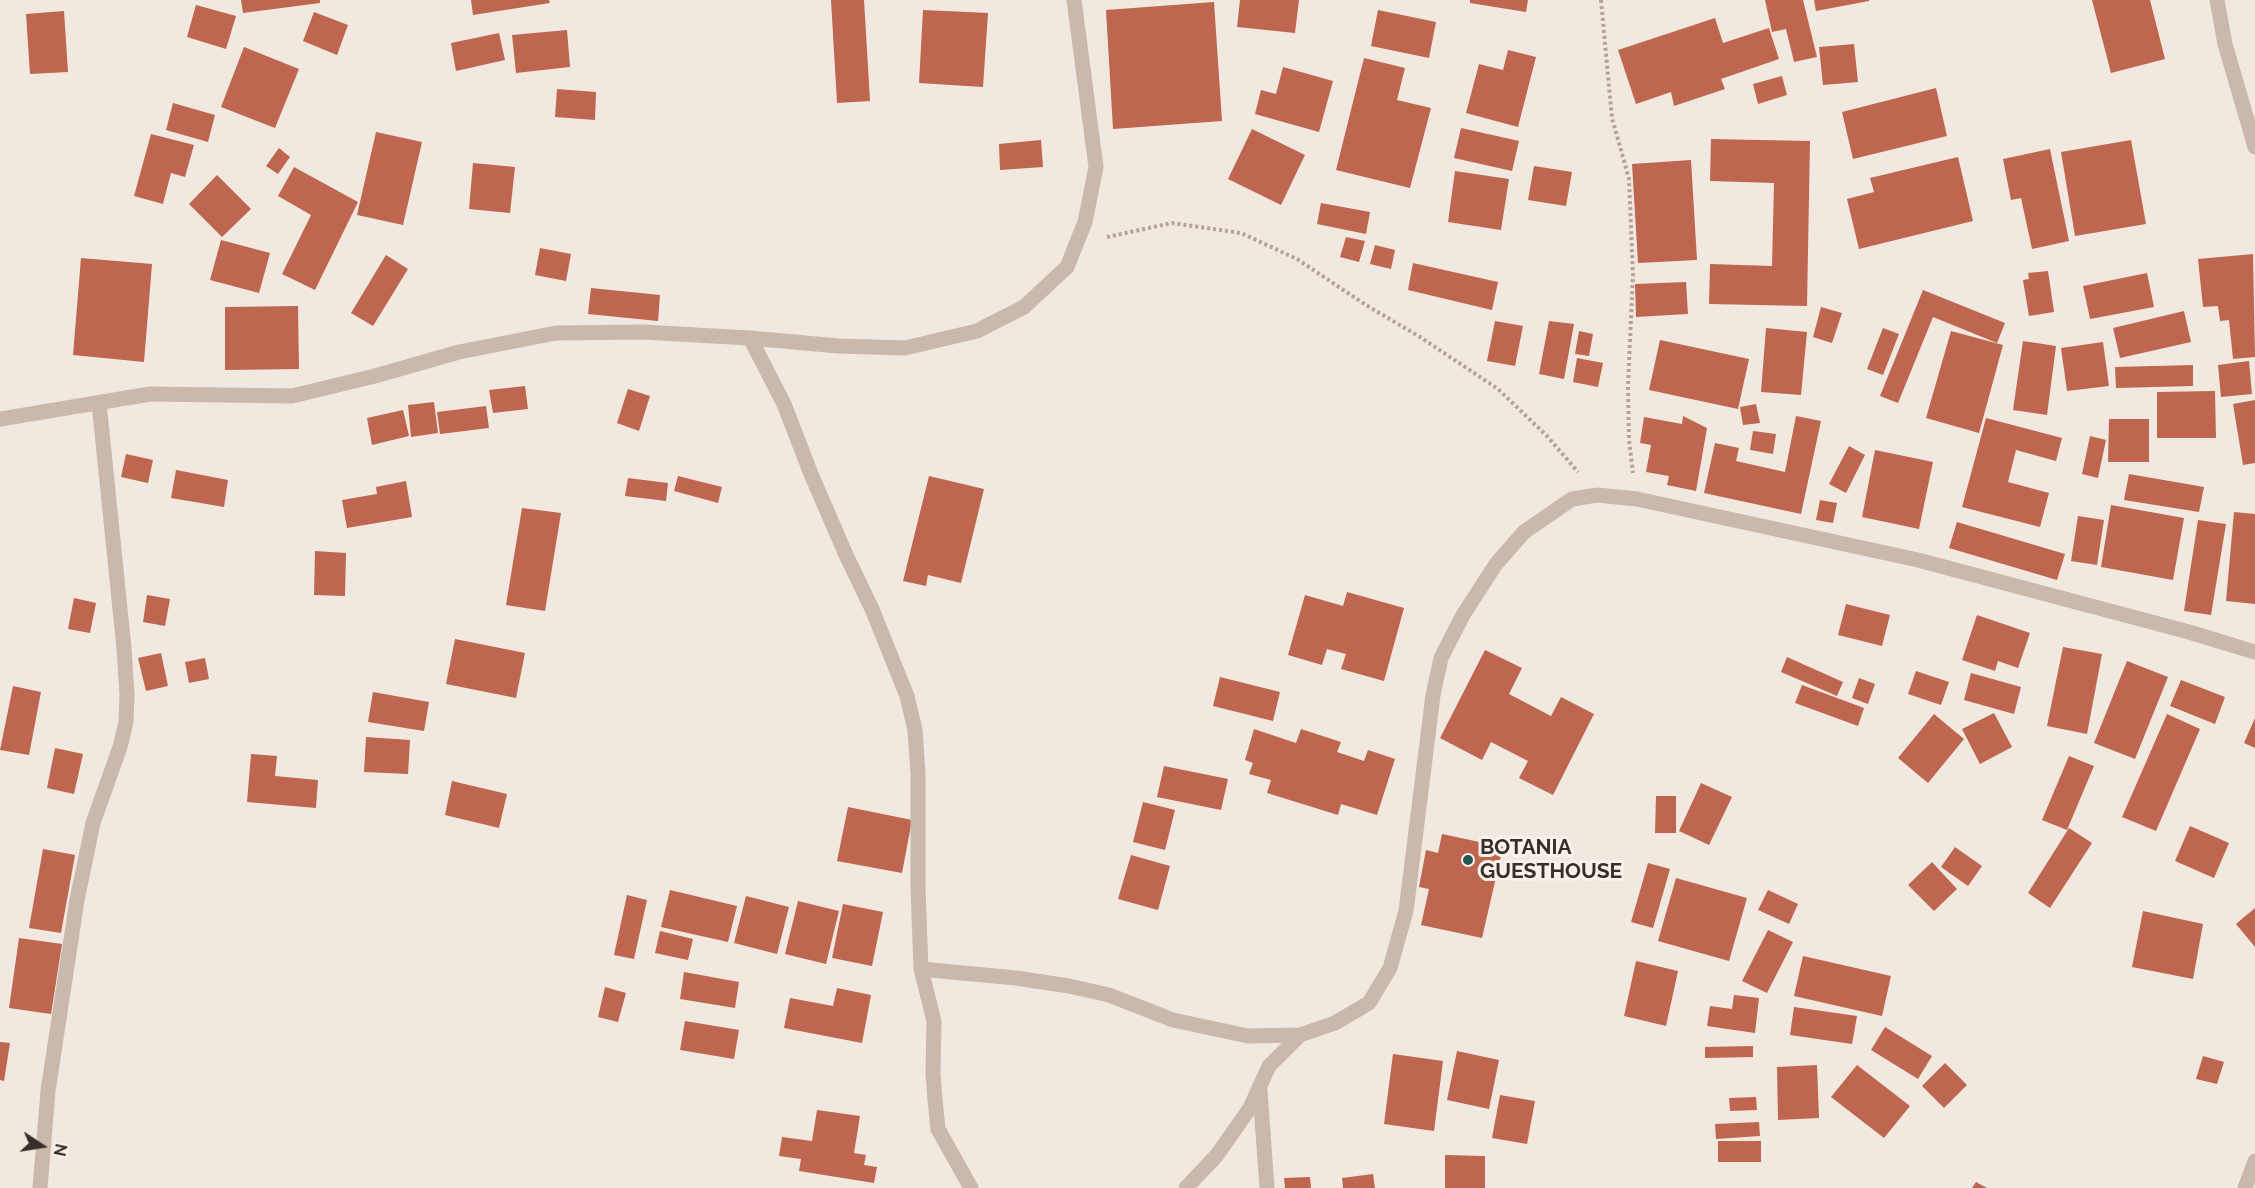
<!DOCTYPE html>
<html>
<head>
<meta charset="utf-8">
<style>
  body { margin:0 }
  #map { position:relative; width:2255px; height:1188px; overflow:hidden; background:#f1e8df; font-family:Raleway,sans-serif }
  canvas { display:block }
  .north { position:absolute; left:12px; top:1116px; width:60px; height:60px; -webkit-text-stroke:4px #f9f2eb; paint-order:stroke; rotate:102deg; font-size:16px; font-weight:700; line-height:24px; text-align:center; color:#372e2a }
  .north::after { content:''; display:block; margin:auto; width:21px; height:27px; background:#372e2a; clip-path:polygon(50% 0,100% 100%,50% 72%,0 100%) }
</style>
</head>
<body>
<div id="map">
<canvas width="2255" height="1188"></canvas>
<div class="north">N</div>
</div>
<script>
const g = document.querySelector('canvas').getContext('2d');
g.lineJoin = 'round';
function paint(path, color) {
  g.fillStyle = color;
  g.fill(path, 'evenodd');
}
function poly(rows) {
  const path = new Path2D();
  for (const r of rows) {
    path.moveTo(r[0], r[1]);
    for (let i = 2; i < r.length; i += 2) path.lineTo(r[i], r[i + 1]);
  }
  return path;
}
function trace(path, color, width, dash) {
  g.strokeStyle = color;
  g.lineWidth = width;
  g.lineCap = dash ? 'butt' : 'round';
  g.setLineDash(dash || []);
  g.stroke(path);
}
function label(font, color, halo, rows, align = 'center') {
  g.font = font + ' Raleway,sans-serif';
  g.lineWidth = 6;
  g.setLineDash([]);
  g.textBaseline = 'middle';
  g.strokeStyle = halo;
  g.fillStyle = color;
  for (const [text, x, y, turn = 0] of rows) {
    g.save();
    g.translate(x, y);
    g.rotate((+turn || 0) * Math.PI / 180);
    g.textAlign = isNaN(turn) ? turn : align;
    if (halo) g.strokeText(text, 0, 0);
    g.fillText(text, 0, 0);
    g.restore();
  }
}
paint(poly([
  [241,0,320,0,320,3,243,13],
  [471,0,549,0,550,3,473,15],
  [831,0,864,0,870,101,837,103],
  [1240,0,1299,0,1295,33,1237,27],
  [1470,0,1528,0,1526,12,1470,3],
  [1765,0,1803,0,1817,57,1794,62,1786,29,1772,32],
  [1814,0,1869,0,1869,1,1816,11],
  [2092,0,2150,0,2165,59,2111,73],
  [1214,2,1222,121,1113,129,1106,10],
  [196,5,236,16,226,49,187,37],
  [923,10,988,13,983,87,919,83],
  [1378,10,1436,22,1429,58,1371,46],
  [64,11,68,72,30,74,26,14],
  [314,12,348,25,337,55,303,41],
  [1715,18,1723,43,1769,28,1779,59,1721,79,1725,89,1674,106,1671,92,1636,104,1618,50],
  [567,30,570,67,516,73,512,35],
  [499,33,505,60,456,71,451,43],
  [1854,44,1858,82,1823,85,1819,47],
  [244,47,299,69,275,128,221,107],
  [1508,50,1536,57,1518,127,1466,113,1479,64,1503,70],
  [1364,58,1405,68,1397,100,1431,108,1410,188,1336,170],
  [1283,67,1333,81,1319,132,1255,114,1261,90,1276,94],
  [1782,76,1787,95,1758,104,1753,84],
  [1936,88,1947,136,1853,159,1842,112],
  [557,89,596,92,595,120,555,117],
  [173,103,215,115,208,142,166,130],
  [1461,128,1519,141,1512,171,1454,158],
  [1252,129,1305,155,1281,205,1228,179],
  [376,132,422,142,403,225,357,215],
  [151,134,194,145,185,177,171,173,163,204,134,196],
  [1711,139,1810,141,1807,306,1709,304,1710,264,1772,266,1774,183,1710,181],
  [1041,140,1043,167,1000,170,999,144],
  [2131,140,2146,224,2075,236,2061,152],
  [279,148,290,157,278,174,266,166],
  [2050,149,2069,241,2032,249,2021,198,2011,200,2003,159],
  [1958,157,1973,221,1859,249,1847,199,1874,192,1870,178],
  [1691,160,1697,260,1638,263,1632,164],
  [473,163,515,167,510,213,469,209],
  [1534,166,1572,172,1566,206,1528,200],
  [294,167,358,202,315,290,282,274,311,215,278,196],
  [1455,171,1509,179,1501,230,1448,222],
  [217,175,251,209,222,237,189,204],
  [1321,203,1370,212,1366,234,1317,224],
  [1346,237,1365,241,1359,262,1340,257],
  [221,240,270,253,259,293,210,280],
  [1375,245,1395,250,1391,269,1370,264],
  [540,248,571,254,566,281,535,275],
  [2253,254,2255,357,2233,359,2229,320,2220,321,2218,306,2203,307,2198,259],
  [386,255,408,269,373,326,351,313],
  [81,258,152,264,144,362,73,355],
  [1413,263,1498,282,1492,310,1408,290],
  [2048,271,2054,312,2029,316,2023,280,2029,279,2028,273],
  [2147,273,2154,307,2090,319,2083,286],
  [1686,282,1688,314,1636,317,1635,284],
  [591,288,660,295,658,321,588,314],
  [1923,290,2005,323,1997,343,1933,317,1898,403,1880,396],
  [298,306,299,369,225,370,225,307],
  [1821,307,1842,313,1832,343,1813,337],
  [2184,311,2191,342,2120,358,2113,328],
  [1495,321,1523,326,1515,366,1487,361],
  [1549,321,1574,324,1564,379,1539,374],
  [1766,328,1807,332,1801,395,1761,392],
  [1883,328,1899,334,1883,375,1867,369],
  [1579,331,1593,334,1589,356,1575,354],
  [1951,331,2003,345,1979,433,1926,418],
  [1660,340,1749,359,1738,409,1649,390],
  [2023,341,2056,346,2047,415,2013,410],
  [2103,342,2109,386,2067,391,2061,348],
  [1577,358,1603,363,1598,387,1573,382],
  [2249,361,2252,394,2221,397,2218,365],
  [2193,365,2193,386,2116,388,2115,367],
  [525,386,528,409,493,413,489,390],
  [628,389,650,396,639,431,617,423],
  [2215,391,2216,438,2157,438,2157,392],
  [2255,400,2255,463,2243,465,2233,404],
  [434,402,438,433,411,437,408,405],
  [1756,404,1760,423,1743,425,1740,407],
  [486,406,489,428,440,434,437,412],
  [403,410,409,436,372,445,367,418],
  [1683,416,1707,428,1696,491,1667,485,1669,476,1646,472,1651,445,1640,443,1644,417,1682,424],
  [1796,416,1821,421,1801,514,1704,493,1715,443,1739,448,1736,461,1785,472],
  [1986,418,2062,438,2056,461,2016,450,2008,482,2049,493,2040,527,1962,507],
  [2109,419,2149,419,2149,462,2108,462],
  [1753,431,1776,434,1773,454,1750,450],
  [2090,436,2106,440,2098,478,2082,474],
  [1849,446,1865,455,1846,493,1829,484],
  [1875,450,1933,462,1919,529,1862,517],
  [126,454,153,460,148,483,121,477],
  [176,470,228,480,224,507,171,498],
  [2129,474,2204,487,2199,512,2124,500],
  [678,476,722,487,718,503,674,491],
  [929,476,984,489,961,583,928,575,926,586,903,581],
  [628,478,668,483,666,501,625,496],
  [406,481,412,517,347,528,342,500,377,494,376,487],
  [1820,500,1837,503,1833,523,1816,520],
  [2111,505,2184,518,2173,580,2101,567],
  [522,508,561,513,545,611,506,605],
  [2234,512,2255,514,2255,604,2226,601],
  [2078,516,2104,520,2097,565,2071,561],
  [2198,520,2226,524,2211,615,2184,611],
  [1957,522,2065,554,2057,580,1949,548],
  [315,551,346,553,345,596,314,595],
  [1347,592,1404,608,1384,681,1341,669,1346,654,1327,649,1322,665,1288,655,1305,595,1343,606],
  [147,595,170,599,165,626,143,622],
  [74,598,96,603,90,633,68,629],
  [1846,604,1890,615,1882,646,1838,635],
  [1977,615,2030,633,2018,668,1998,661,1995,671,1962,660],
  [455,639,525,653,516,698,446,684],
  [2063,647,2102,654,2087,734,2047,726],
  [1485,650,1522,668,1509,694,1551,716,1561,697,1594,714,1553,795,1519,778,1528,761,1491,742,1482,760,1440,738],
  [161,653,168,686,146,691,138,658],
  [1787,657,1843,682,1837,696,1781,672],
  [205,658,209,679,189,683,185,662],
  [2127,661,2168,677,2135,759,2094,743],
  [1916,671,1949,682,1941,705,1908,694],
  [1971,673,2021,687,2014,714,1964,700],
  [1220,677,1280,692,1273,721,1213,706],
  [1859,678,1875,684,1868,704,1852,698],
  [2181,680,2225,697,2215,724,2170,706],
  [1802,685,1864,708,1858,726,1795,703],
  [13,686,41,692,29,755,0,750],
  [373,692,429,702,424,731,368,722],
  [1994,713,2012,747,1980,764,1962,729],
  [1934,714,1964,739,1928,783,1898,758],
  [2167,714,2200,729,2156,831,2122,817],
  [2255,718,2255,748,2244,743],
  [1254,729,1296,743,1301,729,1341,742,1337,752,1364,761,1368,750,1395,759,1377,815,1341,804,1338,815,1267,793,1271,780,1249,774,1253,763,1245,760],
  [366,737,410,740,408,774,364,772],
  [55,748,83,754,74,794,47,788],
  [251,754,277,756,275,776,318,780,316,808,247,802],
  [2069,756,2094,766,2067,830,2042,820],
  [1164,766,1228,779,1221,810,1157,797],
  [452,781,507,794,499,828,445,815],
  [1701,783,1732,797,1709,845,1679,831],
  [1656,796,1676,796,1676,833,1655,833],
  [1143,802,1175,810,1165,850,1133,842],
  [848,807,912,820,902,873,837,861],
  [2190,826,2229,843,2214,878,2175,861],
  [2069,828,2092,843,2050,908,2028,893],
  [1442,834,1503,847,1482,938,1421,925,1429,889,1419,887,1426,850,1438,853],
  [1955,847,1982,866,1968,886,1941,867],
  [43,849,75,855,61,933,29,928],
  [1131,855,1170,866,1158,910,1118,899],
  [1932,862,1957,889,1934,911,1908,885],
  [1648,863,1670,869,1653,928,1631,922],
  [1676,878,1747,898,1729,961,1658,941],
  [670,890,737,906,728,942,661,927],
  [1768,890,1798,904,1789,924,1758,910],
  [627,895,647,900,634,959,614,955],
  [746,896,789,907,777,954,734,943],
  [798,901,839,911,826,964,785,954],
  [843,904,883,912,872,966,832,958],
  [2255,908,2255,947,2236,924],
  [2143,911,2203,924,2193,979,2132,967],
  [1768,930,1793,942,1767,993,1742,981],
  [660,931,693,939,688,960,655,953],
  [19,938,62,944,51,1014,9,1008],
  [1803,956,1891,976,1882,1016,1794,996],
  [1636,961,1678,971,1666,1026,1624,1016],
  [684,972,739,982,735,1008,680,999],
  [605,987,626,993,618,1022,598,1017],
  [837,988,871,995,862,1043,784,1028,790,998,833,1006],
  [1734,995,1759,998,1755,1033,1707,1026,1710,1006,1732,1009],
  [1794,1007,1857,1016,1852,1044,1790,1035],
  [685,1021,739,1030,734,1059,680,1050],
  [1885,1027,1932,1056,1918,1079,1871,1050],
  [0,1042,10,1043,4,1081,0,1080],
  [1753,1046,1753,1057,1705,1058,1705,1047],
  [1457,1051,1499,1060,1489,1109,1447,1100],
  [1393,1054,1443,1061,1434,1131,1384,1124],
  [2203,1056,2224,1062,2217,1084,2196,1079],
  [1945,1063,1967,1085,1944,1108,1922,1086],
  [1817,1065,1819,1118,1778,1120,1777,1067],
  [1857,1065,1910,1106,1884,1138,1831,1097],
  [1500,1095,1535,1101,1527,1144,1492,1138],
  [1756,1097,1757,1110,1730,1111,1729,1098],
  [817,1110,860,1116,854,1153,866,1155,864,1165,877,1167,874,1183,799,1171,801,1159,779,1156,782,1137,812,1141],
  [1759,1122,1760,1136,1716,1139,1715,1124],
  [1718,1141,1761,1141,1761,1162,1718,1162],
  [1445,1155,1485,1156,1485,1188,1445,1188],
  [1373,1174,1375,1188,1343,1188,1342,1178],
  [1310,1177,1311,1188,1285,1188,1284,1178],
  [1976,1182,1987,1188,1972,1188]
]), '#be6650');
trace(poly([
  [1601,0,1612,118,1629,179,1633,275,1628,385,1629,440,1633,473],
  [1107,237,1172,223,1241,233,1297,259,1366,305,1420,337,1498,389,1547,436,1578,472]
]), '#b5a296', 4, [3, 3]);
trace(poly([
  [2217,0,2225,44,2255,147],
  [750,338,784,404,811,474,846,555,872,609,907,696,915,730,918,774,918,888,921,969,934,1021,933,1073,935,1100,938,1129,971,1188],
  [0,419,150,394,292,396,375,376,459,352,556,333,642,332,750,338,838,346,905,348,977,331,1024,307,1067,267,1085,222,1096,167,1074,0],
  [921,969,1016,978,1069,986,1109,995,1173,1020,1248,1036,1300,1035],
  [1260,1090,1267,1188],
  [40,1188,48,1091,77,900,93,823,120,747,126,722,127,695,124,648,99,403],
  [1186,1188,1217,1155,1250,1108,1269,1066,1300,1035,1335,1023,1369,1003,1390,968,1406,911,1433,695,1441,658,1463,615,1496,564,1524,532,1572,499,1597,495,1637,499,1918,560,2189,632,2255,652]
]), '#c9b8ab', 15);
trace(poly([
  [2245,1188,2255,1161]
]), '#c9b8ab', 15);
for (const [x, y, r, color] of [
  [1468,860,6,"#225556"]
]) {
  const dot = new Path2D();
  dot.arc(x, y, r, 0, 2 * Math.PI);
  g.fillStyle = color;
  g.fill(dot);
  trace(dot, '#f9f2eb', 2);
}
label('bold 21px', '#372e2a', '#f9f2eb', [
  ["BOTANIA",1480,848],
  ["GUESTHOUSE",1480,872]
], 'left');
</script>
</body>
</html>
